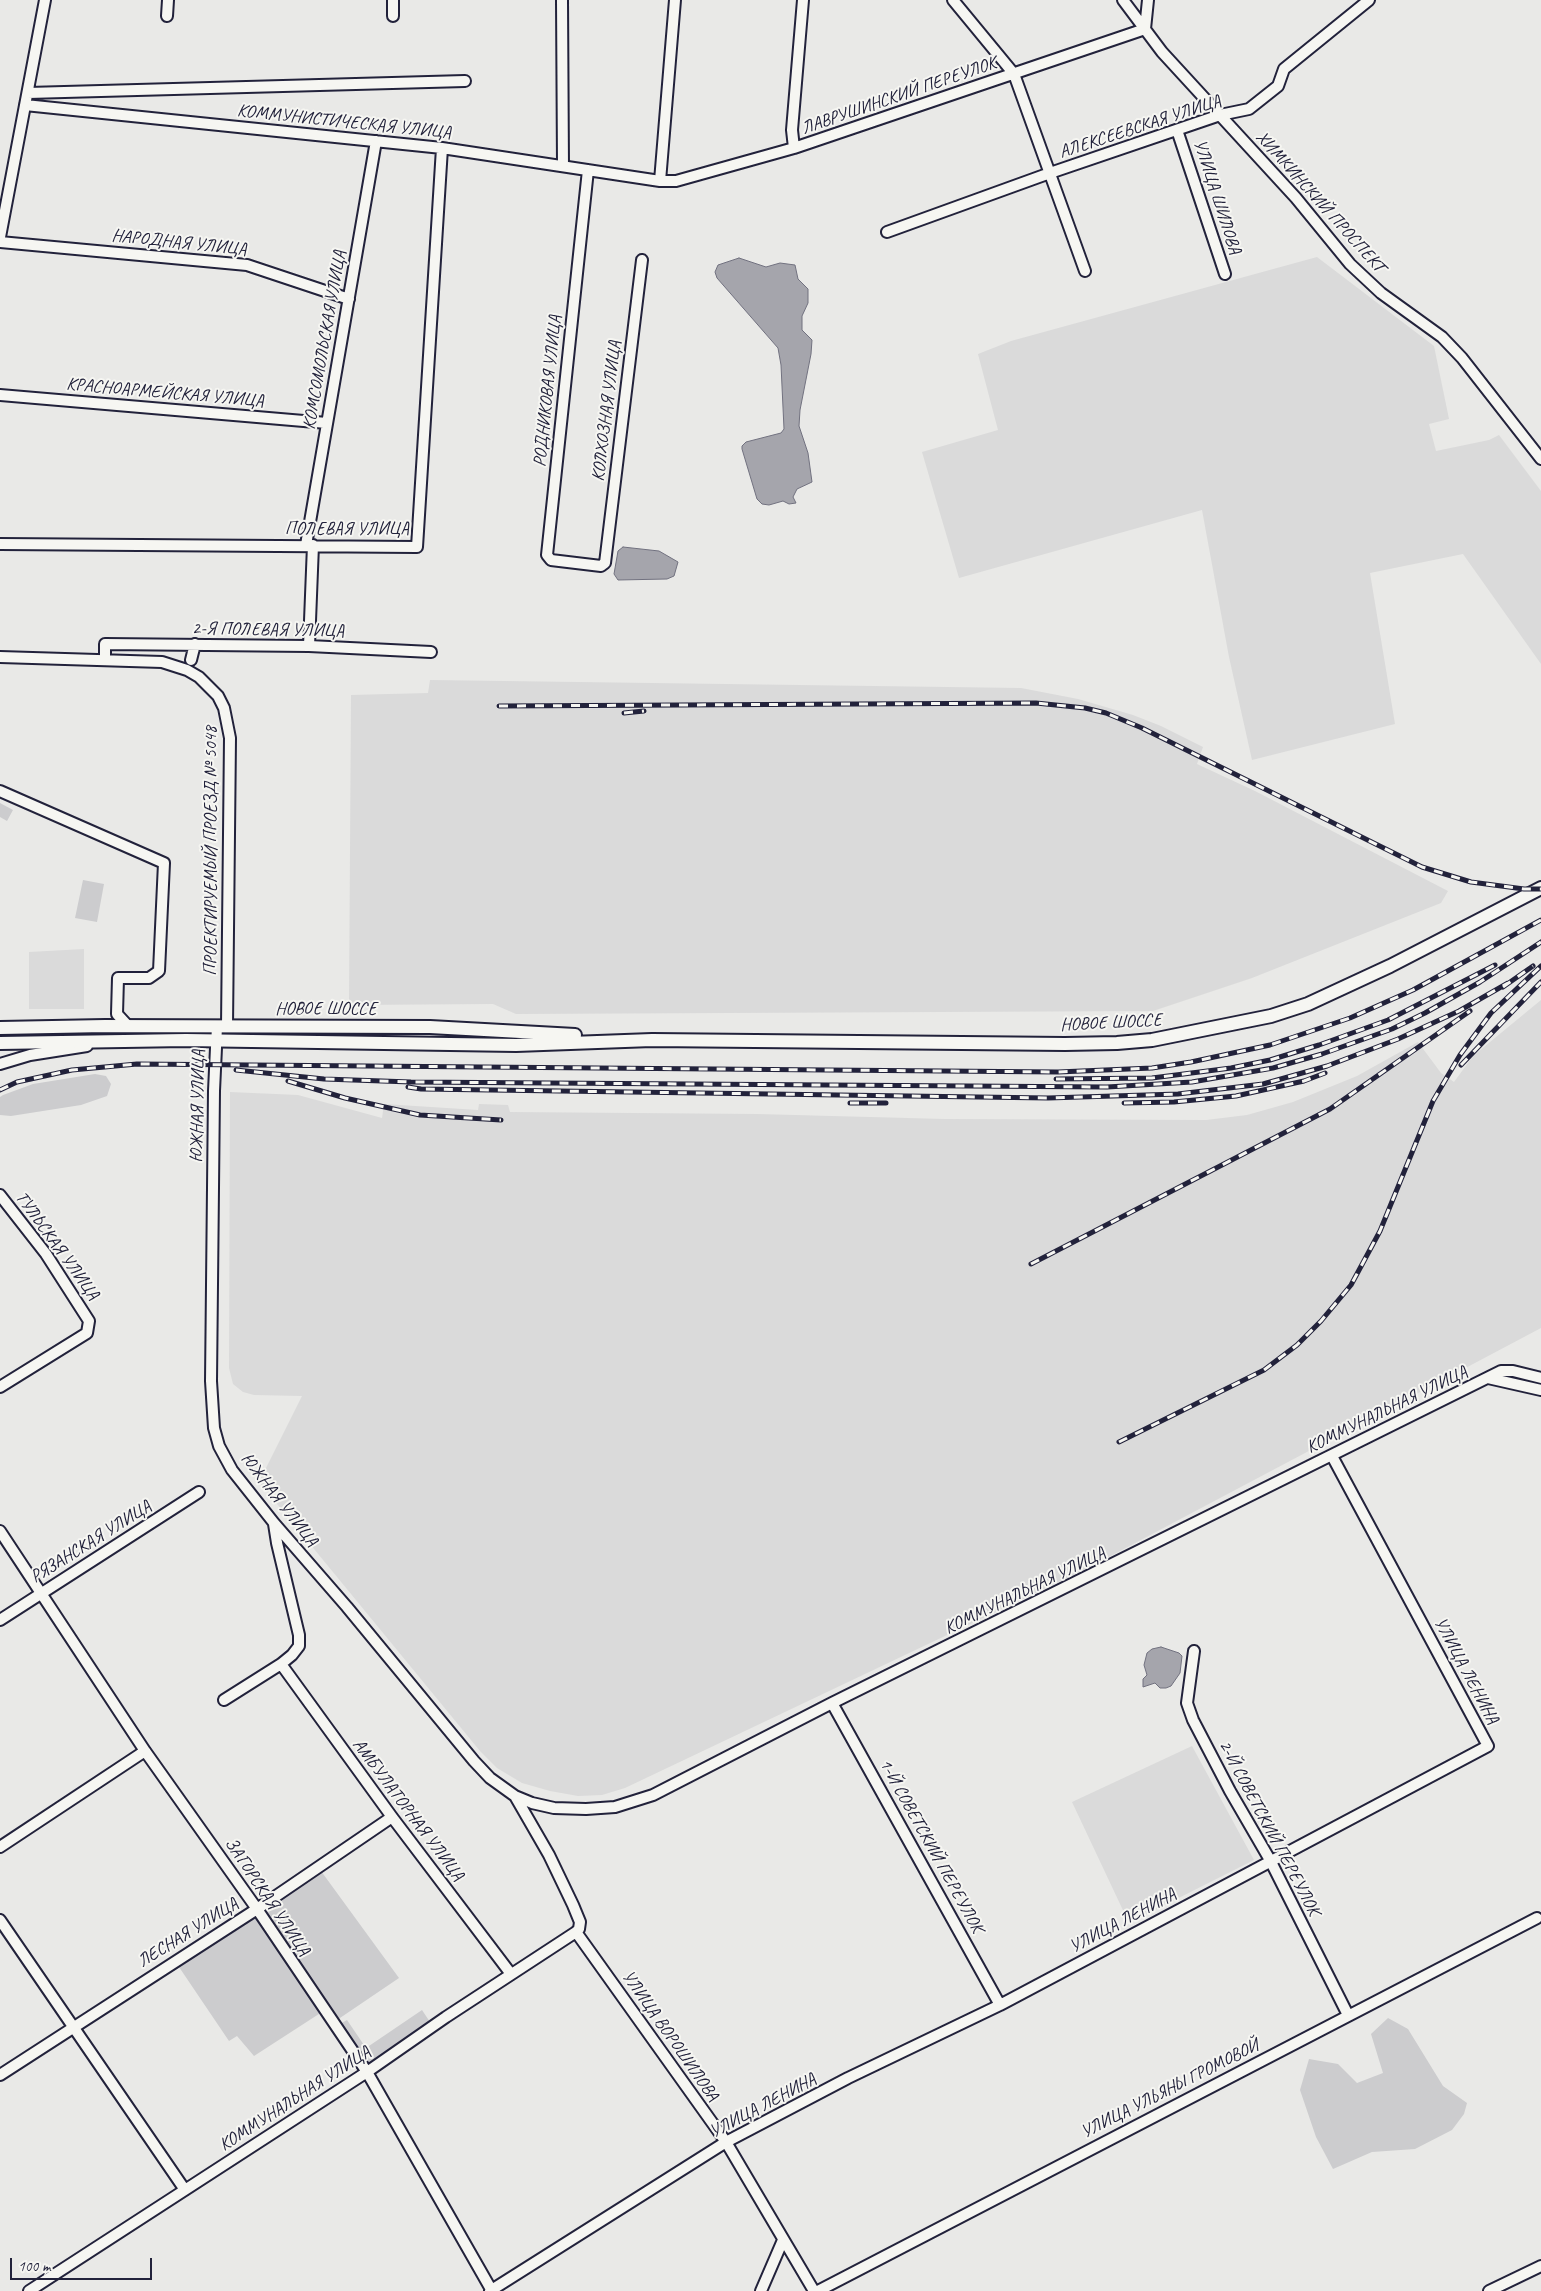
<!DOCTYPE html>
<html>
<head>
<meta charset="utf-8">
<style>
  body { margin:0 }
  #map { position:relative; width:1541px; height:2291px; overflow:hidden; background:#e9e9e7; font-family:Caveat,sans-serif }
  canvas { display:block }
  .scale { position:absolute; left:10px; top:2258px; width:142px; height:22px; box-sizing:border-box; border:2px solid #22223b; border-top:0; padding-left:6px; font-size:15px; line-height:18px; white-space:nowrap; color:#22223b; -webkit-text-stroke:4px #f6f6f2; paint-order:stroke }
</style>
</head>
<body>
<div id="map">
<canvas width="1541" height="2291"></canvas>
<div class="scale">100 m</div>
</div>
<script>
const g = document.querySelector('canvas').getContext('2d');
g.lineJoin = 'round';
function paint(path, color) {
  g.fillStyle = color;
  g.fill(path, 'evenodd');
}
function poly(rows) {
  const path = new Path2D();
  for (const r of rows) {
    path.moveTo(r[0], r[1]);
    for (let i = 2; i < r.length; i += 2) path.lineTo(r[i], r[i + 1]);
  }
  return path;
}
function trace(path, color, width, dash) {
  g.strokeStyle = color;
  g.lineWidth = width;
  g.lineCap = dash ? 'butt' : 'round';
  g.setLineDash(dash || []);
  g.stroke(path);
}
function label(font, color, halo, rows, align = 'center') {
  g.font = font + ' Caveat,sans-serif';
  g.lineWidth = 4;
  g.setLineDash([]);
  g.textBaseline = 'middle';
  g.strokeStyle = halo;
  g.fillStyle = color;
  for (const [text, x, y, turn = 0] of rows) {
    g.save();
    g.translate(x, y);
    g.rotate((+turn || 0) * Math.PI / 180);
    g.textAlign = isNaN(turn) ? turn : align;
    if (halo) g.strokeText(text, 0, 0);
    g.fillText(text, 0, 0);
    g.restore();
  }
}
paint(poly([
  [1317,257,1434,346,1449,419,1429,424,1436,451,1489,440,1499,435,1541,491,1541,664,1463,554,1370,573,1395,724,1252,760,1229,657,1202,510,959,578,922,452,998,430,978,354,1011,341],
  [430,680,1021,688,1078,699,1133,715,1161,726,1203,747,1197,764,1255,791,1448,891,1441,903,1252,978,1153,1011,516,1014,493,1004,349,1005,351,695,428,693],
  [84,949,84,1009,29,1009,29,952],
  [1541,1000,1541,1328,1086,1569,625,1788,602,1795,578,1796,550,1791,522,1783,497,1768,480,1751,259,1482,302,1396,254,1395,243,1392,233,1384,229,1368,230,1092,298,1095,382,1118,384,1104,478,1110,479,1104,508,1105,510,1112,757,1114,945,1119,1206,1120,1247,1115,1293,1102,1357,1076,1418,1042,1441,1073,1454,1082,1473,1056],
  [1192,1746,1254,1860,1129,1923,1072,1802]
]), '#dadada');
paint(poly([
  [0,803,13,810,7,821,0,817],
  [83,880,104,884,97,922,75,918],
  [95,1074,106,1076,111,1084,107,1096,81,1105,11,1116,0,1115,0,1097,3,1095,33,1084],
  [321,1871,399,1978,337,2020,262,1910],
  [257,1915,322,2012,254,2056,237,2036,229,2041,179,1967],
  [422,2010,432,2025,369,2067,340,2024,347,2020,366,2048],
  [1388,2018,1408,2029,1443,2086,1467,2103,1464,2114,1452,2130,1415,2149,1372,2152,1333,2169,1316,2137,1300,2090,1309,2059,1338,2064,1357,2083,1383,2073,1371,2034]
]), '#ccccce');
const water = poly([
  [739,258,766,267,780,263,795,265,798,279,808,289,808,303,802,316,802,330,812,340,811,354,800,410,799,426,808,453,812,482,797,489,793,497,796,503,789,504,783,501,769,505,762,504,757,499,742,449,742,446,746,442,781,433,784,429,781,365,778,348,717,278,715,272,718,265,739,258],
  [623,547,659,551,678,562,674,576,667,579,618,580,614,574,618,551,623,547],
  [1161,1647,1179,1653,1182,1656,1180,1673,1171,1686,1166,1688,1160,1688,1155,1683,1143,1687,1143,1679,1147,1675,1144,1665,1147,1653,1152,1649,1161,1647]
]);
paint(water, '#a5a5ac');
trace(water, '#71717f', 1);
const minor = poly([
  [393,0,393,16],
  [562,0,563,165],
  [953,0,1014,74,1085,271],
  [1123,0,1162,52,1296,198,1350,264,1381,293,1442,337,1462,358,1541,459],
  [167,16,168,0],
  [1145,29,1148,0],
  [28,93,465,81],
  [25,105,442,148,660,181,676,181,794,148,1145,29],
  [1177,130,1225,274],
  [794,148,792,130,803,0],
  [588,170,547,555,551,560,601,566,605,563,642,260],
  [660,181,675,0],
  [887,232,1050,173,1220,115,1249,109,1278,86,1284,69,1369,0],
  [0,237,45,0],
  [0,242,247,265,349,299],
  [0,395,327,423],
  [0,544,417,547,442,148],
  [306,545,376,141],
  [309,646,313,545],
  [0,657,162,662,187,670,199,677,218,696,224,708,230,738,227,1026],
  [105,659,105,644,309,646,431,652],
  [191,660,195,644],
  [0,791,164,863,159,971,149,978,118,978,117,1014,128,1026],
  [217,1026,214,1091,211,1381,214,1428,219,1446,232,1470,274,1523,347,1607,474,1761,490,1778,515,1796,532,1803,554,1808,586,1809,615,1807,653,1795,832,1703,1501,1371,1513,1371,1541,1378],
  [0,1064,30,1055,87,1046],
  [1488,1378,1541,1390],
  [0,1387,87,1333,89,1321,46,1254,0,1195],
  [0,1531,145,1751,257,1909,367,2072,492,2291],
  [0,1620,199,1492],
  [1194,1651,1187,1703,1193,1720,1230,1791,1270,1860,1348,2015],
  [281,1664,392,1817,511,1974],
  [224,1700,281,1664,292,1655,299,1646,299,1635,277,1543,274,1524],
  [832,1703,1000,2005],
  [515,1796,549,1855,573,1905,580,1922,579,1929,576,1932,726,2142,814,2291],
  [0,1847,145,1751],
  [0,1920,185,2190],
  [0,2075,257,1909,392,1817],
  [29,2291,367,2072,446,2017,576,1932],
  [490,2291,726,2142,848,2078,1000,2005,1488,1746,1332,1456],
  [761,2291,783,2240],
  [818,2291,1537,1918],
  [1489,2291,1541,2266]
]);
const major = poly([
  [0,1028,105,1026,430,1027,575,1035],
  [0,1043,186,1040,516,1045,652,1040,1065,1044,1117,1043,1152,1040,1271,1016,1308,1004,1390,966,1541,888]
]);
trace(minor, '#22223b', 14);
trace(major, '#22223b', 16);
trace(minor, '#f6f6f2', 10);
trace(major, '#f6f6f2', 12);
const rail = poly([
  [499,706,1036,703,1085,708,1106,713,1142,728,1422,867,1471,882,1524,889,1541,889],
  [624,713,644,711],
  [1503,987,1533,966],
  [1461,1065,1541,982],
  [236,1070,324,1079,411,1082,1107,1087,1192,1082,1273,1068,1322,1054,1392,1029,1425,1013,1480,982,1541,942],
  [1056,1079,1152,1078,1231,1068,1270,1060,1319,1045,1388,1020,1495,965],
  [288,1081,345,1098,420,1115,501,1120],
  [408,1087,421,1089,1048,1098,1178,1094,1263,1084,1327,1066,1398,1039,1459,1011,1508,983],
  [0,1090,17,1082,72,1070,137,1064,1058,1072,1152,1068,1191,1062,1270,1045,1350,1018,1413,990,1541,920],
  [850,1103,886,1103],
  [1124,1103,1174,1102,1236,1096,1304,1081,1325,1073],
  [1031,1264,1330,1109,1470,1011],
  [1119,1442,1264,1370,1297,1345,1321,1321,1351,1285,1380,1231,1433,1101,1460,1055,1491,1013,1541,966]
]);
trace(rail, '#22223b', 5);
trace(rail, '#f6f6f2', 3, [9]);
label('18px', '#22223b', '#f6f6f2', [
  ["ЛАВРУШИНСКИЙ ПЕРЕУЛОК",899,96,-19],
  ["КОММУНИСТИЧЕСКАЯ УЛИЦА",344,122,6],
  ["АЛЕКСЕЕВСКАЯ УЛИЦА",1140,127,-18],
  ["УЛИЦА ШИЛОВА",1217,197,72],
  ["ХИМКИНСКИЙ ПРОСПЕКТ",1320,202,48],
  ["НАРОДНАЯ УЛИЦА",179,243,6],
  ["КОМСОМОЛЬСКАЯ УЛИЦА",325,340,-80],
  ["РОДНИКОВАЯ УЛИЦА",548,391,-84],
  ["КРАСНОАРМЕЙСКАЯ УЛИЦА",165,393,5],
  ["КОЛХОЗНАЯ УЛИЦА",607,411,-83],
  ["ПОЛЕВАЯ УЛИЦА",347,529],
  ["2-Я ПОЛЕВАЯ УЛИЦА",268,630,1],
  ["ПРОЕКТИРУЕМЫЙ ПРОЕЗД № 5048",211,851,-90],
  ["НОВОЕ ШОССЕ",326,1009],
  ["НОВОЕ ШОССЕ",1111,1023,-3],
  ["ЮЖНАЯ УЛИЦА",198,1106,-89],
  ["ТУЛЬСКАЯ УЛИЦА",57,1246,54],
  ["КОММУНАЛЬНАЯ УЛИЦА",1387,1410,-26],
  ["ЮЖНАЯ УЛИЦА",279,1500,52],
  ["РЯЗАНСКАЯ УЛИЦА",91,1542,-32],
  ["КОММУНАЛЬНАЯ УЛИЦА",1025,1591,-26],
  ["УЛИЦА ЛЕНИНА",1466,1671,62],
  ["АМБУЛАТОРНАЯ УЛИЦА",408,1810,53],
  ["2-Й СОВЕТСКИЙ ПЕРЕУЛОК",1269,1828,62],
  ["1-Й СОВЕТСКИЙ ПЕРЕУЛОК",931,1846,61],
  ["ЗАГОРСКАЯ УЛИЦА",267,1897,56],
  ["УЛИЦА ЛЕНИНА",1123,1921,-28],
  ["ЛЕСНАЯ УЛИЦА",188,1933,-32],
  ["УЛИЦА ВОРОШИЛОВА",670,2036,55],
  ["УЛИЦА УЛЬЯНЫ ГРОМОВОЙ",1170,2089,-27],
  ["КОММУНАЛЬНАЯ УЛИЦА",295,2099,-33],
  ["УЛИЦА ЛЕНИНА",763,2106,-28]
]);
</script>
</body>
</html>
